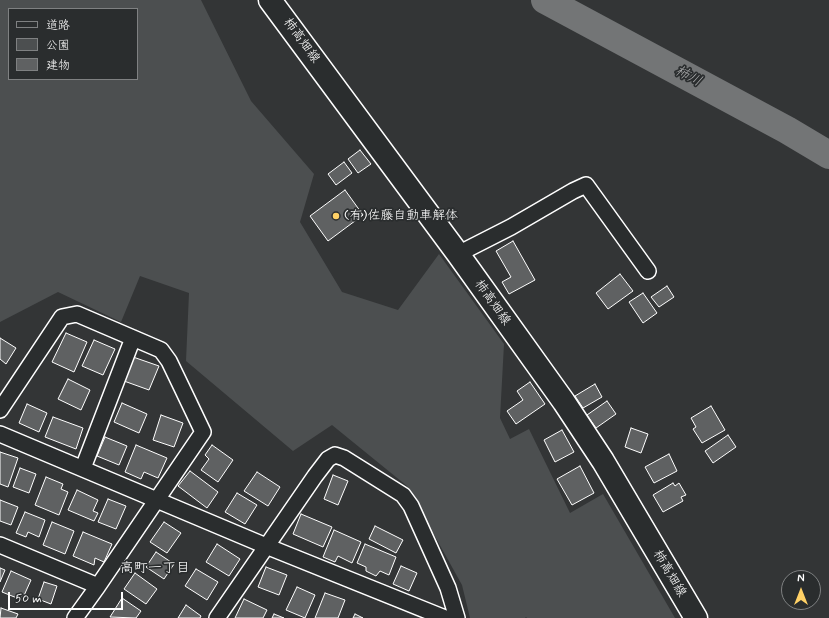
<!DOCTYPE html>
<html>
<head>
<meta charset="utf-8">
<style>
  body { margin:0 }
  #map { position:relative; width:829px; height:618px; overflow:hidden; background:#333536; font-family:Mynerve,"Klee One",sans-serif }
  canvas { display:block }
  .legend { position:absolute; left:8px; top:8px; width:130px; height:72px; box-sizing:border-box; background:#2a2d2e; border:1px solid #7f8182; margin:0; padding:5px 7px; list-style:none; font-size:12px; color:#fff }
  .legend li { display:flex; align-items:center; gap:8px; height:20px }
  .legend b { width:20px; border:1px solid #7f8182 }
  .north { position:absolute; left:781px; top:570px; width:40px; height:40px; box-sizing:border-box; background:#2a2d2e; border:1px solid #7f8182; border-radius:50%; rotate:0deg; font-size:11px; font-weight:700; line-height:16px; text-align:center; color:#fff }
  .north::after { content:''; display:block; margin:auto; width:14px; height:18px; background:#ffd166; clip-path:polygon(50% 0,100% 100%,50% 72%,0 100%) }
  .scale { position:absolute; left:8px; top:592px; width:115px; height:18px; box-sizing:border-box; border:2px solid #fff; border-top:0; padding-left:5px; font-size:12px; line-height:14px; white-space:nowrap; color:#fff; -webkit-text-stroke:3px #2a2d2e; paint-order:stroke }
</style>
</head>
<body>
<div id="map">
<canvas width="829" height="618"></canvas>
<ul class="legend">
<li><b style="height:5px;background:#2a2d2e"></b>道路</li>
<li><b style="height:11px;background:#4c4f50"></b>公園</li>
<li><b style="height:11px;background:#5f6162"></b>建物</li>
</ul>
<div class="north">N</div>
<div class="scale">50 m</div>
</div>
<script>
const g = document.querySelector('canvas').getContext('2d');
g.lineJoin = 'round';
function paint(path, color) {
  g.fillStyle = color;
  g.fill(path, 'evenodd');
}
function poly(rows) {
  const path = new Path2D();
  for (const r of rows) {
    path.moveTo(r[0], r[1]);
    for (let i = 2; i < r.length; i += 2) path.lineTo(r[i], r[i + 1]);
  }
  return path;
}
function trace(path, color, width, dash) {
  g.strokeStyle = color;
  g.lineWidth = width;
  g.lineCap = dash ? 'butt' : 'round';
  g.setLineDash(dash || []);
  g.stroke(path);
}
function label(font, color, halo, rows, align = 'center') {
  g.font = font + ' Mynerve,"Klee One",sans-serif';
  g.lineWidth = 3.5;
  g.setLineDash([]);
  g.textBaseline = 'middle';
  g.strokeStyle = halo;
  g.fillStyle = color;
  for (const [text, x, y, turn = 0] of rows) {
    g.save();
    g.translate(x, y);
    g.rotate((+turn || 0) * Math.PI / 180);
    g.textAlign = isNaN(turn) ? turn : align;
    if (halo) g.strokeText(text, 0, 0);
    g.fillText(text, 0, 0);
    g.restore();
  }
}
paint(poly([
  [0,0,201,0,251,101,314,174,300,222,342,292,398,310,439,254,504,344,500,418,510,439,529,429,570,513,603,494,675,618,527,618,526,617,525,618,470,618,462,585,407,486,332,425,293,451,186,361,189,293,140,276,121,322,58,292,0,322],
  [9,9,137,9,137,79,9,79]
]), '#4c4f50');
trace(poly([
  [545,0,787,130,829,155]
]), '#737576', 28);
const building = poly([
  [360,150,371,164,358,173,348,159,360,150],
  [344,162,352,173,336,185,328,174,344,162],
  [345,190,363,215,328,241,310,216,345,190],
  [513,241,535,280,509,294,502,282,511,277,496,251,513,241],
  [620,274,633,291,608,309,596,293,620,274],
  [667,286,674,297,659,307,651,297,667,286],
  [643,293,657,313,643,323,629,302,643,293],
  [66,333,87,342,74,372,52,362,66,333],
  [0,338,16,348,6,364,0,359,0,338],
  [94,340,115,349,103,375,82,366,94,340],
  [133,357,159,366,149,390,124,381,133,357],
  [68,379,90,390,81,410,58,399,68,379],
  [530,382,545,404,516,424,507,411,523,400,517,391,530,382],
  [595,384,602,397,583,408,575,396,595,384],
  [607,401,616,414,596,428,587,415,607,401],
  [122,403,147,414,139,433,114,422,122,403],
  [27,404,47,413,39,432,19,423,27,404],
  [711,406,725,430,702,443,693,429,696,427,691,418,711,406],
  [161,415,183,423,174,447,153,440,161,415],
  [53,417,83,428,76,449,45,437,53,417],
  [631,428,648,434,641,453,625,447,631,428],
  [562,430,574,452,555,462,544,440,562,430],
  [728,435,736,447,713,463,705,451,728,435],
  [105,437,127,446,119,465,97,456,105,437],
  [136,445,167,458,158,478,144,472,141,479,125,472,136,445],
  [212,445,233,460,218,482,201,470,209,459,205,455,212,445],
  [0,452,18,458,8,487,0,484,0,452],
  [669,454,677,471,654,483,645,467,669,454],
  [580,466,594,493,572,505,557,479,580,466],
  [20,468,36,474,29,493,13,487,20,468],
  [190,471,218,492,207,508,178,486,190,471],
  [257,472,280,487,268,506,244,491,257,472],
  [333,475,348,481,338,505,324,499,333,475],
  [46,477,63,484,61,489,68,492,59,515,35,505,46,477],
  [673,483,675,486,679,483,686,495,681,497,683,501,663,512,653,495,673,483],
  [77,490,98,500,93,511,98,513,94,521,68,510,77,490],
  [237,493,257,505,245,524,225,512,237,493],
  [108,499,126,506,116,529,98,522,108,499],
  [0,500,18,507,11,525,0,521,0,500],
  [25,512,45,520,39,537,28,532,26,537,16,533,25,512],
  [301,514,332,527,323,547,293,534,301,514],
  [52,522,74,531,65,554,43,545,52,522],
  [164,522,181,533,167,553,150,542,164,522],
  [375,526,403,540,396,553,369,539,375,526],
  [334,530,361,542,352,563,338,556,335,562,323,557,334,530],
  [83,532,112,544,104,562,95,558,94,565,73,556,83,532],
  [217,544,240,559,229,576,206,562,217,544],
  [365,544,396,557,389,575,380,571,376,576,366,571,366,567,357,563,365,544],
  [156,552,174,564,164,579,146,567,156,552],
  [401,566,417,573,409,591,393,584,401,566],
  [266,567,287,575,279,595,258,587,266,567],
  [0,568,5,570,0,582,0,568],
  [196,569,218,582,207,600,185,586,196,569],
  [11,571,31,580,22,600,2,592,11,571],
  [135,573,157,589,146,604,124,589,135,573],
  [44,582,57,586,51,604,38,599,44,582],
  [297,587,315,595,305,618,286,610,297,587],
  [325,593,345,600,338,618,315,618,325,593],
  [122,598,141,611,136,618,110,617,122,598],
  [244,599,267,610,263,618,235,618,244,599],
  [186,605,201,616,200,618,178,618,186,605],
  [1,608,18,614,16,618,0,618,1,608],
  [274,614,284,618,272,618,274,614],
  [355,614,363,618,353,618,355,614]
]);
paint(building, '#5f6162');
trace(building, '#fff', 1);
const minor = poly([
  [458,254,511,227,573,191,586,185,648,271],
  [0,410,62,317,77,314,161,350,169,361,182,388,203,432,98,586,75,618],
  [0,434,266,546,445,618],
  [83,468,133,338],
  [0,545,98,586],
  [217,618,315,476,328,459,335,455,344,458,403,495,411,506,448,588,457,618]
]);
const secondary = poly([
  [270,0,458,254,564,402,603,461,696,618]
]);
trace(minor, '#fff', 18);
trace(secondary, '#fff', 25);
trace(minor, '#2a2d2e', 15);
trace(secondary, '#2a2d2e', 22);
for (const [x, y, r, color] of [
  [336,216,4,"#ffd166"]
]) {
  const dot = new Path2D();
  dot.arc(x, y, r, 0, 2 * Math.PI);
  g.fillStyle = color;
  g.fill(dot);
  trace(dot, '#2a2d2e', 1.5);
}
label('13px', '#fff', '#2a2d2e', [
  ["柿高畑線",301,41,54],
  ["柿高畑線",492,303,55],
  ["柿高畑線",669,574,59]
]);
label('13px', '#fff', '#2a2d2e', [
  ["(有)佐藤自動車解体",344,216]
], 'left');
label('italic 14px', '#b2b3b4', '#2a2d2e', [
  ["柿川",688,77,28]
]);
label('14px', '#fff', '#2a2d2e', [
  ["高町一丁目",155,569]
]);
</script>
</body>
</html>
